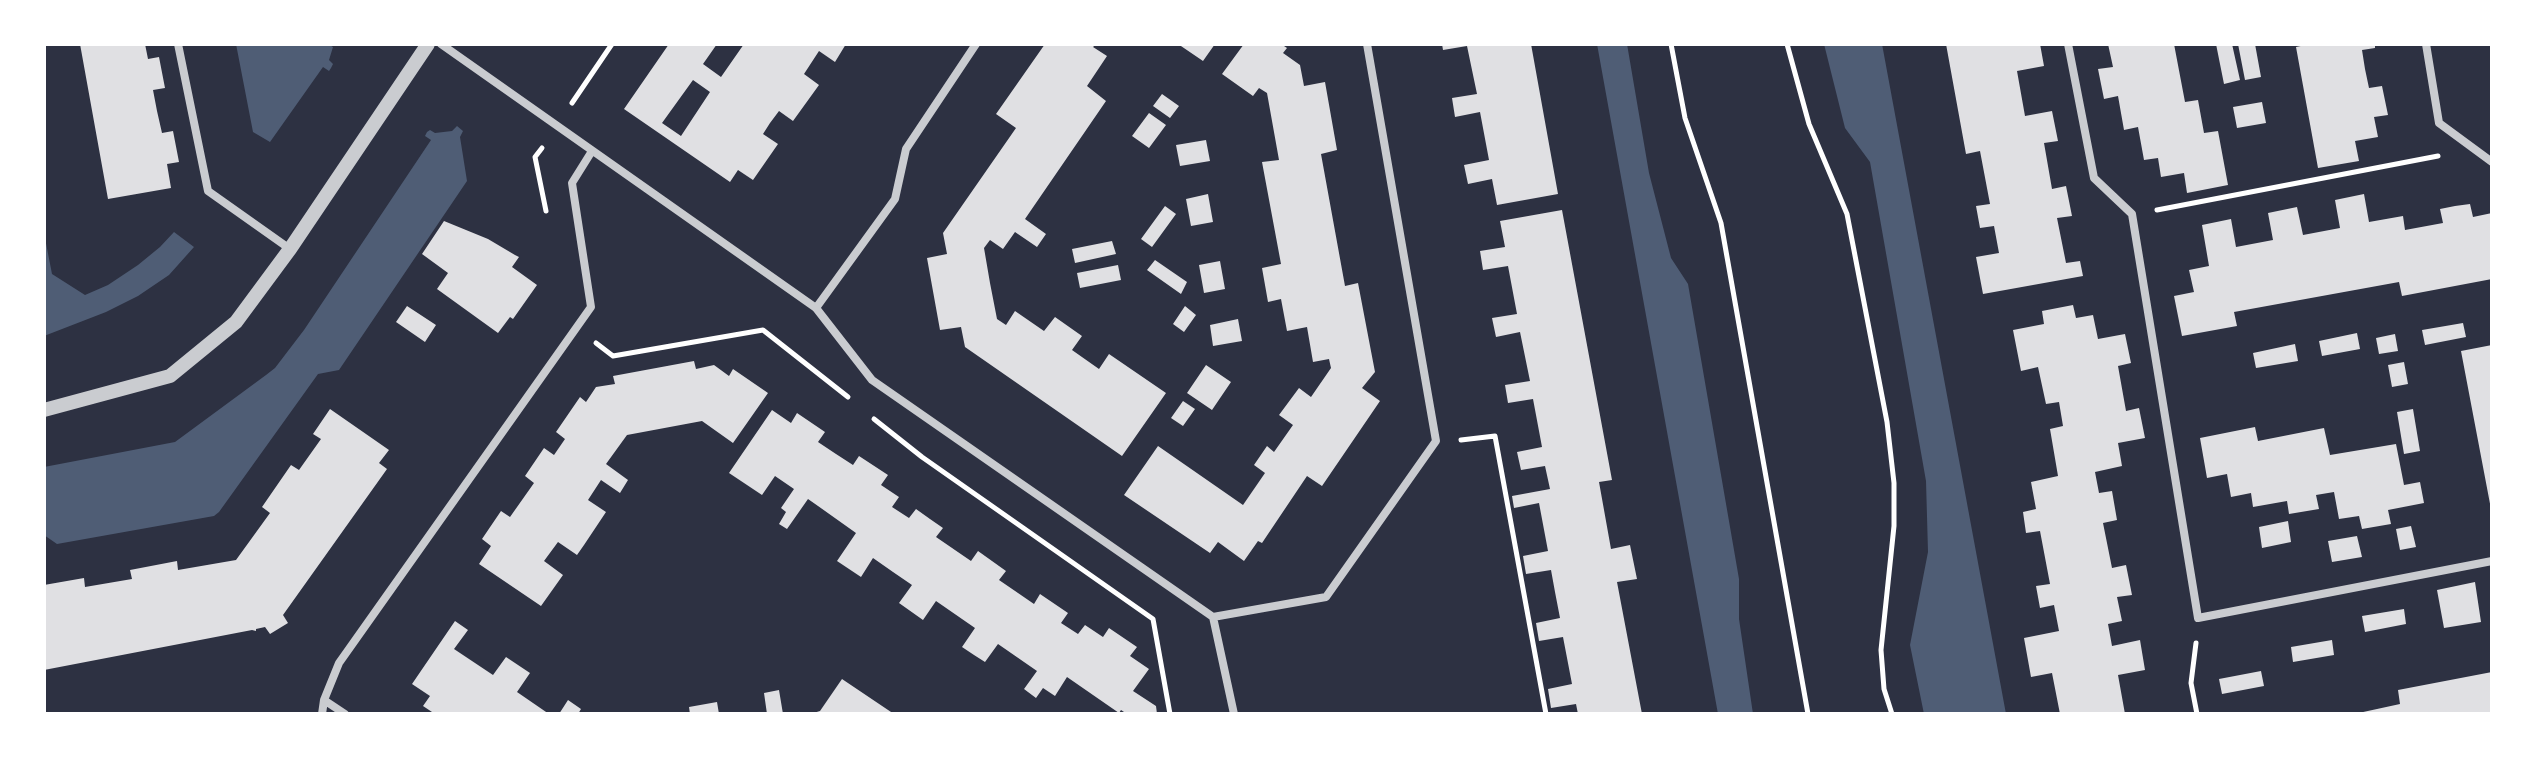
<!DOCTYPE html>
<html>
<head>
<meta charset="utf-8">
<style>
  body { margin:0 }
  #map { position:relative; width:2536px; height:758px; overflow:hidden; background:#2d3142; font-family:"Zilla Slab",serif }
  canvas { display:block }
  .frame { position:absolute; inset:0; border:46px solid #fff; pointer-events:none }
</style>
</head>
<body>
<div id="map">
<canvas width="2536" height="758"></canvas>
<div class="frame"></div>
</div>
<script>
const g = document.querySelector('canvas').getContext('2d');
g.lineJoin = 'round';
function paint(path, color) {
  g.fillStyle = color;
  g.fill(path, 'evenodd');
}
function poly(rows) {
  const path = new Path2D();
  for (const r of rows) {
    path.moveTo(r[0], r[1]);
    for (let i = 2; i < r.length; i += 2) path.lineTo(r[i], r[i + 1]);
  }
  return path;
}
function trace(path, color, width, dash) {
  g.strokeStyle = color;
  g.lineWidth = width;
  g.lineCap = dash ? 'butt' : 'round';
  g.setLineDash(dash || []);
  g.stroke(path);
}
paint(poly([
  [236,44,328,44,333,47,329,60,333,64,331,68,329,71,323,67,270,142,253,132],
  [1597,44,1627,44,1649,173,1671,258,1688,284,1739,579,1739,619,1753,714,1718,714],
  [1824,44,1882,44,2006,714,1924,714,1910,645,1928,552,1926,481,1870,162,1845,128],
  [457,126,463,131,460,137,467,181,339,370,318,374,219,512,214,516,57,544,44,535,44,467,175,442,266,375,275,368,304,330,431,140,425,136,427,132,430,130,435,133,452,131],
  [174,232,194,247,169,275,138,296,106,312,44,336,44,233,52,274,85,295,108,285,138,265,160,247]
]), '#4f5d75');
paint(poly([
  [80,44,145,44,148,59,159,57,165,88,153,90,157,111,162,133,173,131,179,162,167,164,171,188,108,199],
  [669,44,717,44,703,64,721,77,744,44,846,44,835,62,819,51,804,74,819,85,793,121,779,111,770,123,763,134,778,144,753,180,738,170,730,182,624,109],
  [693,80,710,92,681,136,662,123],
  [1045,44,1096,44,1093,47,1107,56,1087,86,1106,101,1025,219,1046,234,1037,247,1015,232,1003,249,990,240,984,248,990,283,997,319,1006,325,1015,311,1044,331,1055,317,1082,336,1072,350,1099,369,1109,354,1166,393,1122,456,965,347,961,327,940,330,927,258,947,254,943,233,1016,128,996,114],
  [1178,44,1215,44,1203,61],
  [1244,44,1281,44,1287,48,1283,53,1300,65,1304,86,1325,82,1337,150,1321,154,1345,286,1358,283,1375,372,1362,388,1380,401,1322,486,1307,476,1262,543,1258,541,1244,561,1218,542,1210,553,1124,495,1158,446,1243,505,1265,473,1254,465,1267,446,1274,452,1293,425,1279,415,1299,388,1311,397,1331,368,1329,359,1313,362,1307,327,1287,331,1281,299,1268,302,1262,268,1281,264,1262,162,1279,160,1267,93,1259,88,1253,96,1222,74],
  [1442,44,1531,44,1558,194,1497,205,1492,179,1468,184,1464,165,1489,160,1480,112,1455,117,1452,98,1477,94,1467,46,1443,50],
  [1946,44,2040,44,2044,66,2017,71,2025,116,2052,111,2058,141,2044,143,2052,189,2066,186,2072,216,2057,218,2066,263,2080,261,2083,276,1983,294,1976,257,1999,253,1994,226,1980,228,1976,206,1990,204,1980,151,1966,154],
  [2108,44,2174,44,2185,102,2198,100,2204,133,2218,131,2228,185,2187,193,2184,173,2161,177,2158,158,2144,160,2138,127,2124,130,2118,96,2104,99,2098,69,2113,67],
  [2216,44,2232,44,2240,80,2224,84],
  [2238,44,2255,44,2261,77,2245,80],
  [2310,44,2375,44,2375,48,2362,50,2365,69,2369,88,2382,86,2388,115,2374,117,2378,137,2355,141,2359,161,2318,168,2296,47],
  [1162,94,1179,106,1170,118,1153,106],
  [2262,102,2266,123,2237,128,2233,107],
  [1149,113,1166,125,1149,148,1132,136],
  [1206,140,1210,161,1180,166,1176,145],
  [1208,194,1213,222,1191,226,1186,199],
  [2364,194,2369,222,2403,216,2405,230,2443,223,2440,209,2455,206,2470,204,2473,217,2492,213,2492,279,2402,296,2399,282,2234,312,2237,326,2182,336,2174,296,2194,292,2189,270,2209,266,2202,225,2231,219,2236,247,2273,240,2268,213,2297,207,2303,235,2340,228,2335,200],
  [1165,206,1176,214,1152,247,1141,239],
  [1562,210,1612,480,1599,482,1611,549,1630,545,1637,579,1617,582,1642,714,1578,714,1576,704,1551,708,1548,689,1572,684,1563,637,1539,641,1536,623,1560,618,1555,592,1551,570,1526,574,1523,556,1548,551,1539,503,1514,508,1512,496,1550,489,1545,466,1521,470,1517,452,1542,447,1533,399,1508,403,1505,385,1530,381,1520,332,1496,337,1492,318,1517,314,1508,266,1483,270,1480,251,1505,247,1500,221],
  [444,221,488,239,515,255,519,257,512,267,537,285,513,319,510,317,498,333,437,289,448,273,422,254],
  [1112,241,1116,254,1075,263,1072,249],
  [1155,260,1187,282,1181,294,1147,270],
  [1220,261,1225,289,1204,293,1199,265],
  [1118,265,1121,280,1080,288,1077,273],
  [2073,305,2076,318,2093,315,2098,339,2125,334,2131,363,2118,366,2126,411,2139,408,2145,438,2118,443,2122,466,2095,472,2099,493,2112,491,2117,520,2103,523,2112,568,2126,565,2132,595,2117,597,2122,621,2108,624,2112,646,2140,640,2145,670,2118,675,2125,714,2060,714,2052,673,2031,677,2024,638,2059,631,2054,605,2040,608,2036,586,2050,584,2040,531,2026,533,2023,512,2036,509,2031,482,2058,476,2050,429,2063,426,2059,402,2046,404,2038,367,2021,371,2013,330,2044,324,2042,311],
  [407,306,436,325,425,342,396,322],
  [1185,306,1196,315,1184,332,1173,324],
  [1238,319,1242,341,1213,346,1210,325],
  [2463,323,2466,337,2425,345,2422,330],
  [2357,333,2360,349,2322,356,2319,341],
  [2395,334,2398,351,2379,354,2376,338],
  [2295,344,2298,361,2256,368,2253,353],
  [2492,345,2492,509,2491,509,2461,351],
  [694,361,696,369,714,365,729,376,733,369,768,393,733,443,702,421,627,435,606,464,628,480,620,493,601,480,588,500,606,512,584,545,577,555,558,542,544,561,563,575,541,606,479,564,491,546,482,539,501,511,510,517,534,483,525,476,544,448,554,455,565,439,556,432,580,397,586,402,596,387,615,384,613,376],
  [2404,362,2408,384,2392,387,2388,365],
  [1206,365,1231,382,1212,410,1187,393],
  [1183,401,1195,409,1183,426,1171,418],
  [330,409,389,450,379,463,387,469,283,615,288,623,270,634,265,627,256,629,256,631,252,630,44,670,44,585,84,578,85,587,132,579,130,570,177,561,178,570,236,560,270,513,262,507,291,465,299,470,321,439,313,434],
  [2413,409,2420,451,2404,454,2397,412],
  [772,410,791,423,797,413,825,432,818,442,836,454,853,465,859,456,888,475,881,485,899,497,892,507,909,518,916,509,930,519,943,528,936,537,971,561,978,551,1006,571,999,580,1018,593,1034,604,1040,594,1068,613,1061,623,1078,634,1085,625,1103,637,1109,628,1137,647,1130,656,1149,669,1133,691,1156,706,1157,714,1127,714,1121,710,1119,713,1067,677,1055,696,1043,688,1036,698,1024,689,1037,671,998,644,985,662,974,655,962,647,975,628,936,601,923,620,899,603,912,585,893,572,873,558,861,577,837,561,856,533,818,506,808,499,787,529,779,524,786,512,781,508,794,489,775,476,762,495,729,473],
  [2255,427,2258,441,2324,428,2330,455,2396,444,2404,485,2420,482,2424,503,2388,510,2391,524,2362,529,2359,516,2339,519,2334,492,2316,495,2319,509,2289,514,2287,501,2253,507,2251,493,2231,497,2227,474,2207,478,2200,438],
  [2288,521,2291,542,2262,548,2259,527],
  [2411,526,2416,547,2400,550,2396,529],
  [2357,536,2362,557,2332,562,2328,541],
  [2475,582,2481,622,2444,628,2437,590],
  [2404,609,2406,624,2365,632,2362,616],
  [455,621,468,630,454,649,493,675,506,657,530,673,517,692,549,714,435,714,423,706,430,696,412,684],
  [2332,640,2334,655,2293,662,2291,647],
  [2261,671,2264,686,2222,694,2219,679],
  [2492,672,2492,714,2354,714,2400,704,2398,690],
  [842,679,894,714,810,714,820,711],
  [779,690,783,714,767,714,764,693],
  [568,700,581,709,578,714,559,714],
  [717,702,719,714,690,714,689,707]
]), '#e0e0e3');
trace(poly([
  [1671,44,1685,118,1721,223,1808,714],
  [1787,44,1809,124,1847,214,1887,422,1894,483,1894,526,1881,650,1884,689,1892,714],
  [572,103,612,44],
  [542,148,535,157,546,211],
  [2157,210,2438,156],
  [596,343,613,356,763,330,848,397],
  [874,419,922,457,1153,619,1170,714],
  [1461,440,1495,436,1546,714],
  [2196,643,2191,683,2197,714]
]), '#fff', 5);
trace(poly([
  [178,44,208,191,290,249],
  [441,44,816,308,872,380,1213,617,1234,714],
  [2068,44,2094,178,2132,214,2198,618,2492,561],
  [2426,44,2439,123,2492,162],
  [816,308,895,199,906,149,976,44],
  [1213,617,1326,597,1436,441,1367,44],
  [322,714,324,700],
  [345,714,324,700,339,663,591,307,572,183,592,151]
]), '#caccd0', 8);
trace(poly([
  [44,410,170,376,236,322,290,249,428,44]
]), '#caccd0', 14);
</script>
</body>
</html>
